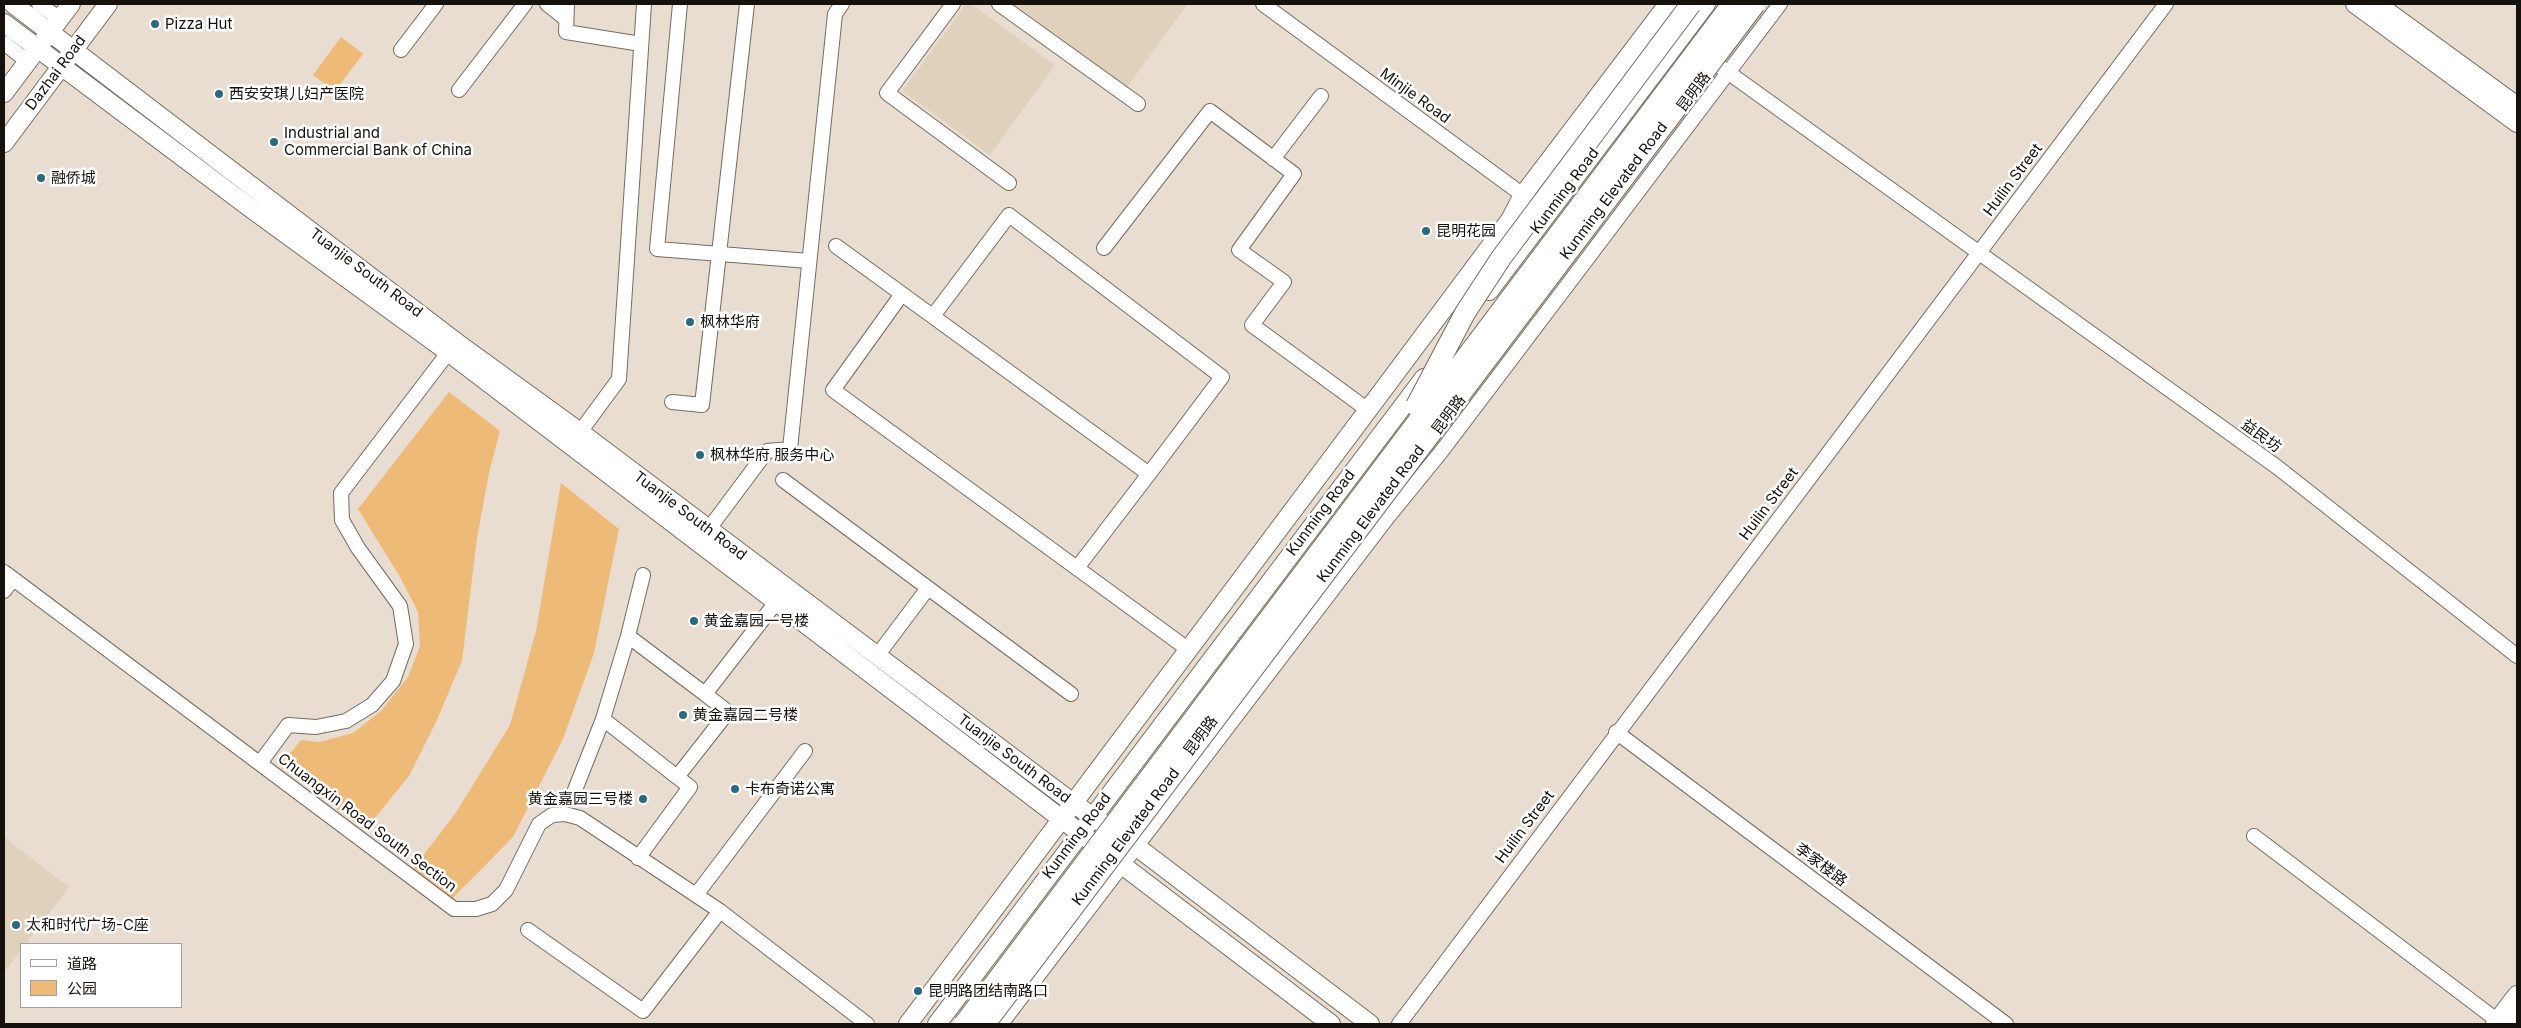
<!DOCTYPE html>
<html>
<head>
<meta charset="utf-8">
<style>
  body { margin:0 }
  #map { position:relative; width:2521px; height:1028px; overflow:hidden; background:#e8ddd0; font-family:Inter,"Noto Sans SC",sans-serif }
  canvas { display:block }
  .frame { position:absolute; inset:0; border:5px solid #15110d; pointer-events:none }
  .legend { position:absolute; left:20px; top:943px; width:162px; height:65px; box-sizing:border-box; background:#fff; border:1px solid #a1a09e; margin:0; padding:6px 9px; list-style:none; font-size:15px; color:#15110d }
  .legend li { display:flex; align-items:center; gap:10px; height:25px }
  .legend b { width:25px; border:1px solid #a1a09e }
</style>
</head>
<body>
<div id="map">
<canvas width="2521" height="1028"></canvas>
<div class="frame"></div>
<ul class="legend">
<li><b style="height:6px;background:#fff"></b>道路</li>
<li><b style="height:14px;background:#eeba78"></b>公园</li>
</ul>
</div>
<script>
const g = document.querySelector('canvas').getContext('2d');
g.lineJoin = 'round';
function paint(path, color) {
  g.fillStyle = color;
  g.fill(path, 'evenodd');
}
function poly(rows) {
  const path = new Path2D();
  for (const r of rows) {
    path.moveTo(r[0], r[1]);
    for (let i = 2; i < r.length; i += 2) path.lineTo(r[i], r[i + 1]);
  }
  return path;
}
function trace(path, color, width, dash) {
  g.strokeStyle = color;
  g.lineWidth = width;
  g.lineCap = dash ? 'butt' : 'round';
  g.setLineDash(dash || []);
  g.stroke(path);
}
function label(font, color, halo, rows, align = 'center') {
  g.font = font + ' Inter,"Noto Sans SC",sans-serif';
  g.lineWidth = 5;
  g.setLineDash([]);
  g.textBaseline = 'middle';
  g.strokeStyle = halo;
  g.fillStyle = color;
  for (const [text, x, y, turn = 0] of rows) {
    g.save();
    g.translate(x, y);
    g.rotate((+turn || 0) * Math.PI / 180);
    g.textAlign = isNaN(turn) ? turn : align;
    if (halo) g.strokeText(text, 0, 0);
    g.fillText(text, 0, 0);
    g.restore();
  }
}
paint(poly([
  [966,4,971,4,1055,65,990,155,902,91],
  [1014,4,1188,4,1127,87],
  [4,837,69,887,26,944,21,944,21,950,4,973]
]), '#e0d1bd');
paint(poly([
  [341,37,363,54,335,91,313,75],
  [449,392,500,431,489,473,477,538,462,661,436,722,409,776,365,830,280,766,301,740,319,742,353,733,381,711,408,677,420,646,418,612,400,577,358,509],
  [561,483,619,529,594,653,563,739,513,837,452,899,412,870,455,814,510,725,536,631]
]), '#eeba78');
const minor = poly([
  [39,4,60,19],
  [547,4,566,19],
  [567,4,566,32,641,44],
  [680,4,657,249,809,261],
  [953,4,887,93,1009,183],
  [999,4,1138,104],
  [1263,4,1531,201],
  [4,43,27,61],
  [401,50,436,4],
  [1722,68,2277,467,2517,656],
  [459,90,525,4],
  [1273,159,1321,96],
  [836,246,902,294],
  [1104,248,1210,111,1294,174,1239,250,1284,282,1252,325,1368,410],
  [933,316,1009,215,1222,377,1149,474],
  [672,402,702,405,747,4],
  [580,432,619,379,644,4],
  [783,480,928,588,877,656],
  [708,530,767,451,790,449,835,14,842,4],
  [1077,568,1149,474,902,294,833,390,1189,650],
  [4,572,454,909,476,909,492,904,506,890,539,824,552,815,565,814,580,818,720,911,867,1024],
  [928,588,1071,694],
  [4,591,13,579],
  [628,636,705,694],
  [603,719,677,777],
  [1616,732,2006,1024],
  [260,763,288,725,316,727,346,721,372,705,393,681,406,644,400,606,358,548,342,520,341,493,454,345],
  [573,795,603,719,628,636,643,575],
  [2254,836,2498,1021],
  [638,858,690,787,677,777,728,712,705,694,777,601],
  [696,895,805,751],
  [528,930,643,1011,720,911],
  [1001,1024,1388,517,1441,452,1780,4],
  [1399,1024,2166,4]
]);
const major = poly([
  [13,4,456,342,580,432,1073,803,1137,847,1370,1024],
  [2355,4,2517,123],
  [2377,4,2517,106],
  [4,23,253,210,448,352,1331,1024],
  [4,93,71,4],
  [4,143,108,4],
  [1489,291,1706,4],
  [908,1024,1368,410,1510,220,1523,195,1668,4],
  [937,1024,1424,378],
  [2495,1024,2517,995],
  [2513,1024,2517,1019]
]);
trace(minor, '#756c60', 16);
trace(major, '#756c60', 20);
trace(minor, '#fff', 14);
trace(major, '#fff', 18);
const highwayBridge = poly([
  [1416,406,1465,313,1501,258,1691,4],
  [964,1024,1732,4],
  [985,1024,1755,4]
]);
trace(highwayBridge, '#756c60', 22, []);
trace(highwayBridge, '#fff', 20);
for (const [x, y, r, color] of [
  [155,24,5,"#2a697e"],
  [219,94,5,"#2a697e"],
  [274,142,5,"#2a697e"],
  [41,178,5,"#2a697e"],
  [1426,231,5,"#2a697e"],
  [690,322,5,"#2a697e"],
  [700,455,5,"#2a697e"],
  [694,621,5,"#2a697e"],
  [683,715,5,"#2a697e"],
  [735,789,5,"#2a697e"],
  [643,799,5,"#2a697e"],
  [16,925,5,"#2a697e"],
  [918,991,5,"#2a697e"]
]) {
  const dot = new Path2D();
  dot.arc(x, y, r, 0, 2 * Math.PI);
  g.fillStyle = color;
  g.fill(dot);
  trace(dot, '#fff', 2);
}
label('15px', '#15110d', '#fff', [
  ["Pizza Hut",165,24],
  ["西安安琪儿妇产医院",229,94],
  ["Industrial and",284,133],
  ["Commercial Bank of China",284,150],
  ["融侨城",51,178],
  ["昆明花园",1436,231],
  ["枫林华府",700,322],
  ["枫林华府 服务中心",710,455],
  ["黄金嘉园一号楼",704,621],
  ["黄金嘉园二号楼",693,715],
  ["卡布奇诺公寓",745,789],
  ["黄金嘉园三号楼",633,799,"right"],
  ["太和时代广场-C座",26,925],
  ["昆明路团结南路口",928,991]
], 'left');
label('15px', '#15110d', '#fff', [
  ["Dazhai Road",56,73,-53],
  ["昆明路",1694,92,-53],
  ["Minjie Road",1415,96,36],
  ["Huilin Street",2013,180,-53],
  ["Kunming Road",1565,191,-53],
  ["Kunming Elevated Road",1614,191,-53],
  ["Tuanjie South Road",366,273,37],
  ["昆明路",1449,415,-53],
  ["益民坊",2261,436,36],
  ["Huilin Street",1769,504,-53],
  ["Kunming Road",1321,513,-53],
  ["Kunming Elevated Road",1371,514,-53],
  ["Tuanjie South Road",690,516,37],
  ["昆明路",1201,736,-53],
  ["Tuanjie South Road",1014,759,37],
  ["Chuangxin Road South Section",367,823,37],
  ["Huilin Street",1525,827,-53],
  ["Kunming Road",1077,836,-53],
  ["Kunming Elevated Road",1126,837,-53],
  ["李家楼路",1821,865,37]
]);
</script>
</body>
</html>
